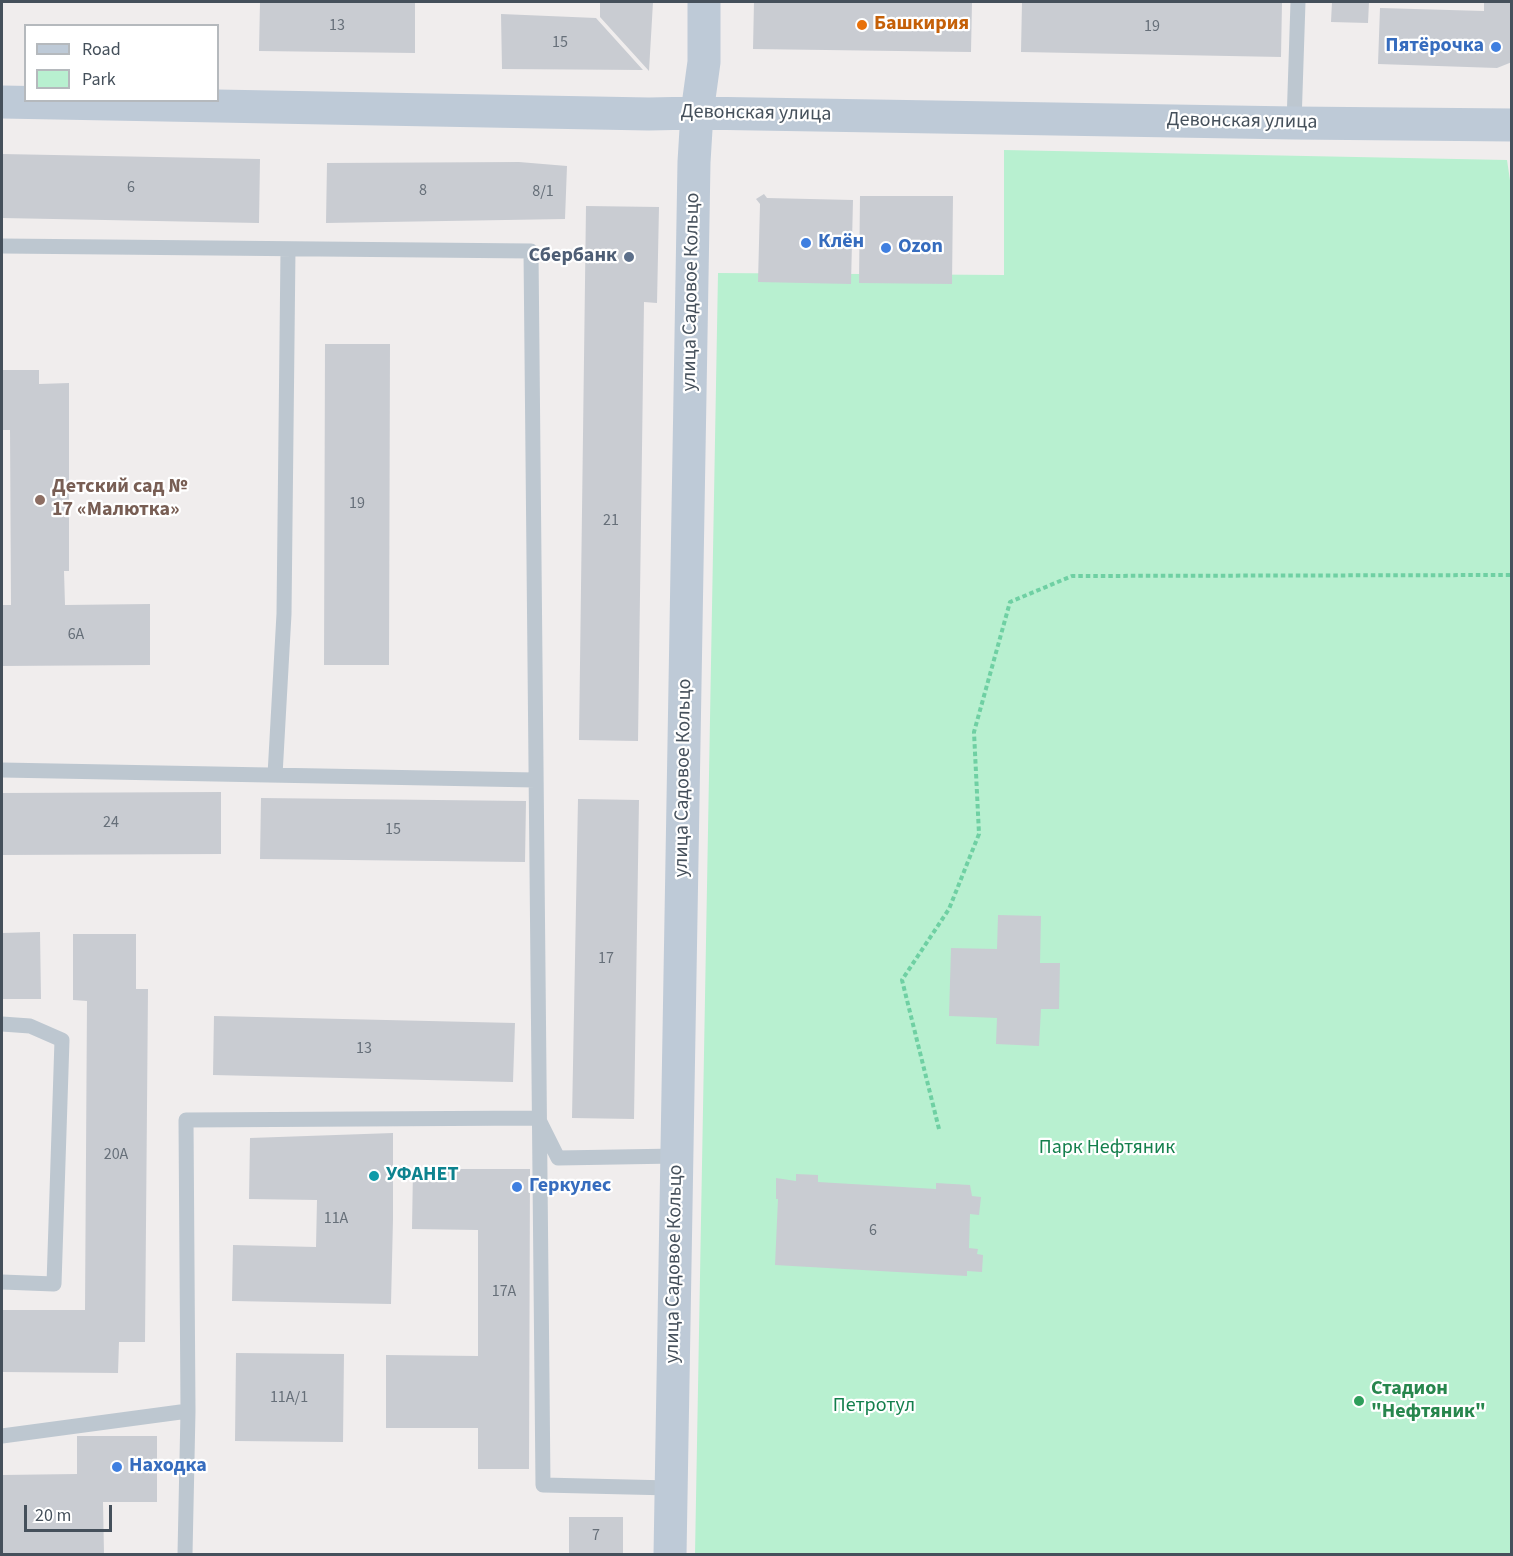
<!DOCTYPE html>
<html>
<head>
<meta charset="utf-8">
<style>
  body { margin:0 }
  #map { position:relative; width:1513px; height:1556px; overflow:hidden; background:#f0eded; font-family:"Source Sans 3",sans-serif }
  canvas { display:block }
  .frame { position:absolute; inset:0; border:3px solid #45505b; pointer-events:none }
  .legend { position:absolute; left:24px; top:24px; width:195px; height:78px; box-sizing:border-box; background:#fff; border:2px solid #b5b9bd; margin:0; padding:8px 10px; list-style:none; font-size:18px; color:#45505b }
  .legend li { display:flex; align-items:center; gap:12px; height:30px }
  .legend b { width:30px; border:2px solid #b5b9bd }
  .scale { position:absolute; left:24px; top:1505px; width:88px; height:27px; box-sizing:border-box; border:3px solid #45505b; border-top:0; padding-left:8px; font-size:18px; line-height:21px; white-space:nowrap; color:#45505b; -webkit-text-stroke:4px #fff; paint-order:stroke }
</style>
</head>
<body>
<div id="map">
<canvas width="1513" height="1556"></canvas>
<div class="frame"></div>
<ul class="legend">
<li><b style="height:8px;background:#becad7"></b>Road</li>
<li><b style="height:16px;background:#b8f0d0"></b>Park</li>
</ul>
<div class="scale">20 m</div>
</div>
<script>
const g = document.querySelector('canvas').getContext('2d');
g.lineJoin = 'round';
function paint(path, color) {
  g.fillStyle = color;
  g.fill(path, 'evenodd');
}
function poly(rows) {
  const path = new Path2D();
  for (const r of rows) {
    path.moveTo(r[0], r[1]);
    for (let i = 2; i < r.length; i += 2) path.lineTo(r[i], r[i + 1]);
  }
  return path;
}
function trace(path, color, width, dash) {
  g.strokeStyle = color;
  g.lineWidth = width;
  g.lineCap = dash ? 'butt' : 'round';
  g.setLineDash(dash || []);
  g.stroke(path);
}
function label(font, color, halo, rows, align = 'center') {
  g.font = font + ' "Source Sans 3",sans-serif';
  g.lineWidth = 4.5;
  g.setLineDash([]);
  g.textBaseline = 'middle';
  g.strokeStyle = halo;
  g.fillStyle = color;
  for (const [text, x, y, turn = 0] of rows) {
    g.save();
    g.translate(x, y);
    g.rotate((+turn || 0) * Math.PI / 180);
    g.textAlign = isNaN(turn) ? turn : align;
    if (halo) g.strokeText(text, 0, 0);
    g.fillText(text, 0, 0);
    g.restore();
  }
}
paint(poly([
  [1004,150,1507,160,1512,194,1511,1554,695,1554,718,273,1004,275]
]), '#b8f0d0');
paint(poly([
  [260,2,415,2,415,53,259,51],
  [600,2,653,2,649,71,600,17],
  [754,2,972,2,971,52,753,49],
  [1022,2,1282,2,1281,57,1021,52],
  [1332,2,1369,2,1368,23,1331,22],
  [1484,2,1512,2,1512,62,1497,68,1378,64,1380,8,1484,11],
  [501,14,596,18,643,70,502,69],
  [2,154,260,159,259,223,2,218],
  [519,162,567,166,565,219,326,223,327,163],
  [764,194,767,198,853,200,851,284,758,282,760,204,756,199],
  [860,196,953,196,952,284,859,283],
  [586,206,659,207,657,303,644,302,638,741,579,740],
  [325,344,390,344,389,665,324,665],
  [2,370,39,370,39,384,69,383,69,571,64,571,65,605,150,604,150,665,2,666,2,605,11,605,10,430,2,430],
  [221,792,221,854,2,855,2,793],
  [261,798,526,801,525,862,260,859],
  [578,799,639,800,634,1119,572,1118],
  [998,915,1041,916,1040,963,1060,963,1059,1009,1041,1009,1039,1046,996,1044,997,1018,949,1016,951,948,997,949],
  [40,932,41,999,2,999,2,933],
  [73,934,136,934,136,989,148,989,145,1342,119,1342,118,1373,2,1372,2,1310,85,1310,87,1001,73,1000],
  [214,1016,515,1023,513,1082,213,1075],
  [393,1133,393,1219,391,1304,232,1301,233,1245,316,1247,317,1200,249,1199,250,1138],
  [413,1169,530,1169,529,1469,478,1469,478,1428,386,1428,386,1355,478,1356,478,1230,412,1229],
  [796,1174,818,1175,818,1182,936,1189,936,1183,970,1185,972,1196,981,1197,979,1215,970,1214,969,1248,978,1249,977,1254,983,1255,982,1272,967,1271,967,1276,775,1265,778,1199,776,1199,776,1178,796,1181],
  [236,1353,344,1354,343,1442,235,1441],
  [77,1436,157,1436,157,1502,103,1502,104,1554,2,1554,2,1475,77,1474],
  [569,1517,623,1517,623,1554,569,1554]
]), '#c9ccd2');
trace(poly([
  [939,1129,902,980,949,909,979,834,974,732,1010,602,1072,576,1512,575]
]), '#6fd0a3', 4, [4.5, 3]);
trace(poly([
  [1294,123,1298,2],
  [2,246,531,251,543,1485,671,1488],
  [2,770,535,780,535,782],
  [275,775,284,614,288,249],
  [2,1024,30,1026,62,1040,54,1284,2,1282],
  [2,1436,188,1411],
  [185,1554,188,1411,186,1120,538,1118,558,1158,677,1156]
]), '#bdc7d0', 15);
trace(poly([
  [2,102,649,114,697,113,1294,123,1512,125],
  [670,1554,694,162,697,113,704,62,704,2]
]), '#becad7', 33);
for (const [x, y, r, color] of [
  [862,25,6,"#e8710a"],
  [1496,47,6,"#3f7fe0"],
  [806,243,6,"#3f7fe0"],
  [886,248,6,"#3f7fe0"],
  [629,257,6,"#5c6f8a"],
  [40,500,6,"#8d6e63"],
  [374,1176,6,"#0f9aa8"],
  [517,1187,6,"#3f7fe0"],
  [1359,1401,6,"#2e9e5b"],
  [117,1467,6,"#3f7fe0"]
]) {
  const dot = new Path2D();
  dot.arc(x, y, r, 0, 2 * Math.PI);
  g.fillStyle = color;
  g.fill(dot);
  trace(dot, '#fff', 2);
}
label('16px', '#666f79', null, [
  ["13",337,26],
  ["19",1152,27],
  ["15",560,43],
  ["6",131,188],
  ["8",423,191],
  ["8/1",543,192],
  ["19",357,504],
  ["21",611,521],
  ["6А",76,635],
  ["24",111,823],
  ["15",393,830],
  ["17",606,959],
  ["13",364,1049],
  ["20А",116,1155],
  ["11А",336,1219],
  ["6",873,1231],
  ["17А",504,1292],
  ["11А/1",289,1398],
  ["7",596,1536]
]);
label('bold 20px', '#c56008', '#fff', [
  ["Башкирия",874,25]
], 'left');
label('bold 20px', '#366cbe', '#fff', [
  ["Пятёрочка",1484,47,"right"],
  ["Клён",818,243],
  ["Ozon",898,248],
  ["Геркулес",529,1187],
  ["Находка",129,1467]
], 'left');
label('20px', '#45505b', '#fff', [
  ["Девонская улица",756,114,1],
  ["Девонская улица",1242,122,1],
  ["улица Садовое Кольцо",692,292,-89],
  ["улица Садовое Кольцо",684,778,-89],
  ["улица Садовое Кольцо",675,1264,-89]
]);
label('bold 20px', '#4e5e75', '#fff', [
  ["Сбербанк",617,257]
], 'right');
label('bold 20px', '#785e54', '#fff', [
  ["Детский сад №",52,488],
  ["17 «Малютка»",52,511]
], 'left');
label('20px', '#137f4c', '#fff', [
  ["Парк Нефтяник",1107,1149],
  ["Петротул",874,1407]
]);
label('bold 20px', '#0d838f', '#fff', [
  ["УФАНЕТ",386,1176]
], 'left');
label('bold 20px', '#27864d', '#fff', [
  ["Стадион",1371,1390],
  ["\"Нефтяник\"",1371,1413]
], 'left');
</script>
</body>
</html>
